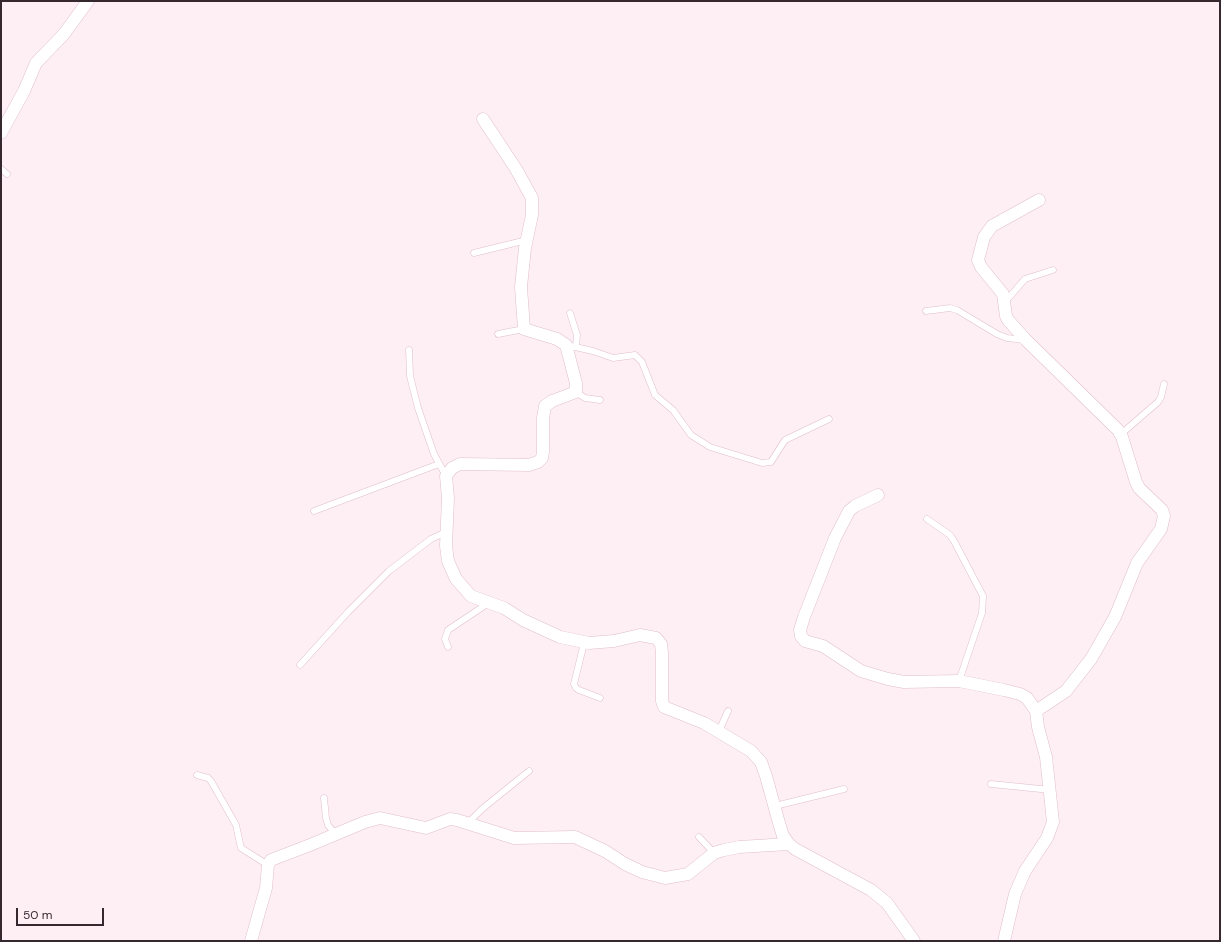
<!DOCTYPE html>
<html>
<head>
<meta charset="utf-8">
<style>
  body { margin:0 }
  #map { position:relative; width:1221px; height:942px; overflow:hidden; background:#feeff5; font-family:"DM Sans",sans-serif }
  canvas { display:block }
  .frame { position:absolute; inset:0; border:2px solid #35282e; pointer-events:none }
  .scale { position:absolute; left:16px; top:908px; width:88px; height:18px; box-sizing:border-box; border:2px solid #35282e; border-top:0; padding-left:5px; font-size:12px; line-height:14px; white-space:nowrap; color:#35282e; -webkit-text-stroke:3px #feeff5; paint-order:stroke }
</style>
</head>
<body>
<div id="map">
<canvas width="1221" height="942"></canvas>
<div class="frame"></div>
<div class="scale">50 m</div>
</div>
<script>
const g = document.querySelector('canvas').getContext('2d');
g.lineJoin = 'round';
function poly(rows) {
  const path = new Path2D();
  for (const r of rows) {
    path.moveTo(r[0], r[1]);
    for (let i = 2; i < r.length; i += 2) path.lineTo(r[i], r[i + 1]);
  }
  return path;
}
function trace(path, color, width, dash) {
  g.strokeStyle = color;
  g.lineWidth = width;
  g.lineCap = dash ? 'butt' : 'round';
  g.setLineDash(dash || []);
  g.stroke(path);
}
const service = poly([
  [1,169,7,174],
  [474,253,527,240],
  [1005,302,1025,279,1053,270],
  [926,311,950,308,957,310,997,334,1007,338,1025,340],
  [570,313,577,335,576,347],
  [498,334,524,329],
  [566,345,593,351,613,358,635,355,642,362,655,395,673,410,691,435,710,447,762,463,771,462,785,440,829,419],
  [409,350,410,376,418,408,434,454,446,476],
  [576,392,585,398,600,400],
  [1121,434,1158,402,1161,397,1164,384],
  [314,511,439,464],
  [927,519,950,535,954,541,983,596,982,613,959,681],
  [584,643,574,684,576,688,579,690,600,698],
  [448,647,445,639,448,630,490,602],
  [300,665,348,612,389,571,431,539,446,532],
  [719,731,728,711],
  [197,775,208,778,211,781,236,825,241,848,268,865],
  [991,784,1051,790],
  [324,798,326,818,328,825,336,835],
  [775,806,844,789],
  [469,822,482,809,529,771],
  [699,837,714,853]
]);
const minor = poly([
  [483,119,516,169,532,198,532,215,525,248,521,287,524,329,557,339,566,345,576,383,576,392,552,401,545,406,543,418,543,452,542,458,538,462,529,465,460,464,452,468,446,476,448,498,446,546,448,561,456,579,471,596,504,608,523,620,560,637,589,643,614,641,640,635,656,638,661,644,662,653,662,701,664,707,704,723,751,751,761,762,766,776,779,823,783,836,789,844,795,849,871,890,887,903,914,941],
  [1,133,24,91,36,63,64,34,88,1],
  [878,495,855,506,849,511,835,538,804,617,800,630,801,636,805,641,823,646,861,671,888,679,904,682,959,681,1004,690,1020,694,1027,698,1036,711],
  [251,941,266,888,268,865,271,860,310,845,365,822,380,818,426,828,450,819,457,820,514,838,575,837,605,851,625,864,642,872,665,878,688,874,714,853,724,850,739,847,789,844],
  [1004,941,1015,894,1025,871,1047,838,1053,822,1046,757,1038,727,1036,711,1066,691,1091,659,1115,617,1137,563,1161,529,1164,516,1162,510,1139,488,1136,482,1122,437,1118,430,1026,340,1008,320,1006,316,1003,294,981,267,978,260,984,237,992,226,1039,200]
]);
trace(service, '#e0bdcd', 7);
trace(minor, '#e0bdcd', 13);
trace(service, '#fff', 6);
trace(minor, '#fff', 12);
</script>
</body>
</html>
